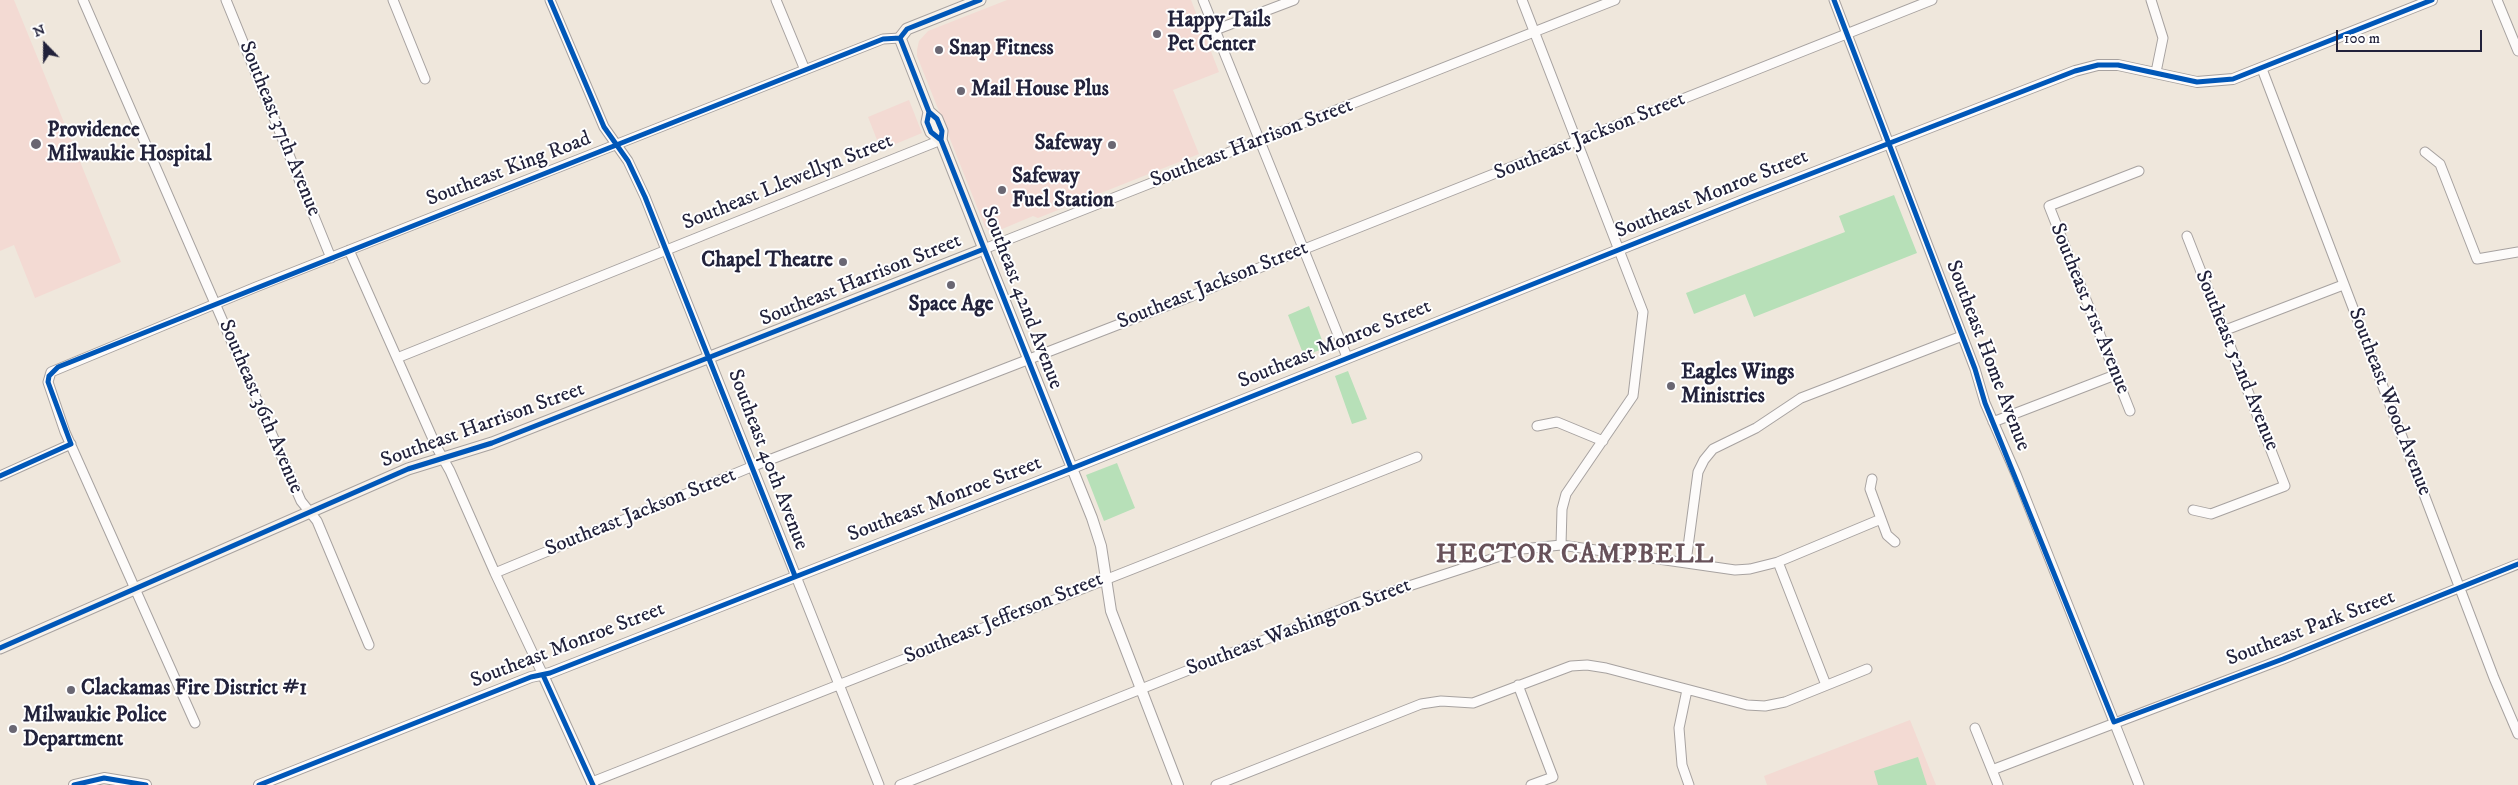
<!DOCTYPE html>
<html>
<head>
<meta charset="utf-8">
<style>
  body { margin:0 }
  #map { position:relative; width:2518px; height:785px; overflow:hidden; background:#efe7dc; font-family:"IM FELL DW Pica",serif }
  canvas { display:block }
  .north { position:absolute; left:20px; top:20px; width:50px; height:50px; -webkit-text-stroke:4px #fff; paint-order:stroke; rotate:338deg; font-size:14px; font-weight:700; line-height:20px; text-align:center; color:#22223b }
  .north::after { content:''; display:block; margin:auto; width:18px; height:22px; background:#22223b; clip-path:polygon(50% 0,100% 100%,50% 72%,0 100%) }
  .scale { position:absolute; left:2336px; top:30px; width:146px; height:22px; box-sizing:border-box; border:2px solid #22223b; border-top:0; padding-left:6px; font-size:15px; line-height:18px; white-space:nowrap; color:#22223b; -webkit-text-stroke:4px #fff; paint-order:stroke }
</style>
</head>
<body>
<div id="map">
<canvas width="2518" height="785"></canvas>
<div class="north">N</div>
<div class="scale">100 m</div>
</div>
<script>
const g = document.querySelector('canvas').getContext('2d');
g.lineJoin = 'round';
function paint(path, color) {
  g.fillStyle = color;
  g.fill(path, 'evenodd');
}
function poly(rows) {
  const path = new Path2D();
  for (const r of rows) {
    path.moveTo(r[0], r[1]);
    for (let i = 2; i < r.length; i += 2) path.lineTo(r[i], r[i + 1]);
  }
  return path;
}
function trace(path, color, width, dash) {
  g.strokeStyle = color;
  g.lineWidth = width;
  g.lineCap = dash ? 'butt' : 'round';
  g.setLineDash(dash || []);
  g.stroke(path);
}
function label(font, color, halo, rows, align = 'center') {
  g.font = font + ' "IM FELL DW Pica",serif';
  g.lineWidth = 4;
  g.setLineDash([]);
  g.textBaseline = 'middle';
  g.strokeStyle = halo;
  g.fillStyle = color;
  for (const [text, x, y, turn = 0] of rows) {
    g.save();
    g.translate(x, y);
    g.rotate((+turn || 0) * Math.PI / 180);
    g.textAlign = isNaN(turn) ? turn : align;
    if (halo) g.strokeText(text, 0, 0);
    g.fillText(text, 0, 0);
    g.restore();
  }
}
paint(poly([
  [0,0,14,0,121,262,35,298,14,245,0,251],
  [1007,0,1191,0,1219,72,1173,90,1199,154,1038,218,1033,216,995,232,989,230,985,227,917,56,917,50,919,41,928,31],
  [909,100,922,133,881,150,868,117],
  [1910,720,1936,785,1767,785,1764,776]
]), '#f3dad3');
paint(poly([
  [1894,195,1917,253,1754,317,1745,294,1694,314,1686,293,1845,232,1839,216],
  [1309,306,1325,348,1304,356,1288,315],
  [1348,371,1367,419,1352,424,1335,376],
  [1117,463,1135,508,1104,521,1086,475],
  [1918,757,1927,785,1878,785,1874,771]
]), '#b7e0b8');
const minor = poly([
  [83,0,301,501,317,521,369,645],
  [226,0,331,258],
  [393,0,425,79],
  [550,0,604,127,628,161,645,197,879,785],
  [776,0,805,70],
  [1203,0,1347,357],
  [1522,0,1643,312,1633,396,1566,494,1562,509,1561,545],
  [1834,0,1975,369,1985,403,2016,474,2139,785],
  [2151,0,2163,38,2156,72],
  [2497,0,2518,51],
  [1215,30,1294,0],
  [2262,69,2494,678,2518,734],
  [2425,152,2440,164,2477,259,2518,252],
  [2187,236,2285,486,2211,514,2193,510],
  [984,249,1615,0],
  [349,250,436,446,450,471,495,573,543,675],
  [2223,331,2343,285],
  [397,358,941,140],
  [2130,411,2049,206,2139,171],
  [1993,422,2115,375],
  [1537,426,1557,422,1603,441],
  [0,476,71,444],
  [1872,479,1870,489,1887,535,1895,542],
  [1686,562,1698,472,1704,460,1713,449,1756,428,1801,398,1962,336],
  [1778,562,1826,685],
  [495,573,751,467,1192,296,1302,250,1932,0],
  [1518,685,1553,777,1531,785],
  [1687,690,1679,728,1682,765,1689,785],
  [195,723,65,432,48,382,51,372,256,287,883,39,900,38],
  [1975,728,1998,785],
  [1992,770,2283,659,2518,564],
  [592,782,1417,457],
  [900,785,1357,603,1522,549,1561,545,1735,570,1750,569,1778,562,1881,519],
  [1216,785,1421,704,1441,701,1473,703,1571,666,1587,665,1606,668,1747,705,1765,706,1785,702,1867,669]
]);
const tertiary = poly([
  [984,249,1092,518,1101,546,1111,611,1178,785],
  [543,675,593,785],
  [74,785,104,778,146,785],
  [259,785,531,677,550,673,1060,473,1751,197,2075,71,2098,65,2118,65,2197,82,2233,79,2432,0]
]);
const secondary = poly([
  [941,140,931,132,927,122,929,112,900,38,907,29,980,0],
  [0,648,408,469,492,443,984,249,941,140,942,131,937,119,929,112]
]);
trace(minor, '#a7a2a0', 11);
trace(tertiary, '#a7a2a0', 12);
trace(secondary, '#a7a2a0', 13);
trace(minor, '#fdfbfa', 9);
trace(tertiary, '#fdfbfa', 10);
trace(secondary, '#f7f2ec', 11);
trace(poly([
  [550,0,604,127,628,161,645,197,795,576],
  [1834,0,1975,369,1985,403,2114,722,2283,659,2518,564],
  [900,38,929,112,927,122,931,132,941,140],
  [900,38,907,29,980,0],
  [929,112,937,119,942,131,941,140,1071,468],
  [0,476,71,444,48,382,49,376,58,367,883,39,900,38],
  [0,648,408,469,492,443,984,249],
  [543,675,593,785],
  [74,785,104,778,146,785],
  [259,785,531,677,550,673,1060,473,1751,197,2075,71,2098,65,2118,65,2197,82,2233,79,2432,0]
]), '#0057b8', 5);
for (const [x, y, r, color] of [
  [1157,34,5,"#6a6773"],
  [939,50,5,"#6a6773"],
  [961,91,5,"#6a6773"],
  [36,144,6,"#6a6773"],
  [1112,145,5,"#6a6773"],
  [1002,190,5,"#6a6773"],
  [843,262,5,"#6a6773"],
  [951,285,5,"#6a6773"],
  [1671,386,5,"#6a6773"],
  [71,690,5,"#6a6773"],
  [13,729,5,"#6a6773"]
]) {
  const dot = new Path2D();
  dot.arc(x, y, r, 0, 2 * Math.PI);
  g.fillStyle = color;
  g.fill(dot);
  trace(dot, '#fff', 2);
}
label('bold 21px', '#22223b', '#fff', [
  ["Happy Tails",1167,22],
  ["Pet Center",1167,46],
  ["Snap Fitness",949,50],
  ["Mail House Plus",971,91],
  ["Providence",47,132],
  ["Milwaukie Hospital",47,156],
  ["Safeway",1102,145,"right"],
  ["Safeway",1012,178],
  ["Fuel Station",1012,202],
  ["Chapel Theatre",833,262,"right"],
  ["Space Age",951,306,"center"],
  ["Eagles Wings",1681,374],
  ["Ministries",1681,398],
  ["Clackamas Fire District #1",81,690],
  ["Milwaukie Police",23,717],
  ["Department",23,741]
], 'left');
label('21px', '#22223b', '#fff', [
  ["Southeast 37th Avenue",279,129,68],
  ["Southeast Jackson Street",1590,137,-22],
  ["Southeast Harrison Street",1252,144,-21],
  ["Southeast King Road",509,170,-21],
  ["Southeast Llewellyn Street",788,183,-22],
  ["Southeast Monroe Street",1712,195,-22],
  ["Southeast Harrison Street",861,281,-22],
  ["Southeast Jackson Street",1213,286,-22],
  ["Southeast 42nd Avenue",1021,298,69],
  ["Southeast 51st Avenue",2089,309,68],
  ["Southeast Monroe Street",1335,345,-22],
  ["Southeast Home Avenue",1987,356,69],
  ["Southeast 52nd Avenue",2236,361,68],
  ["Southeast Wood Avenue",2389,402,69],
  ["Southeast 36th Avenue",260,407,67],
  ["Southeast Harrison Street",483,426,-20],
  ["Southeast 40th Avenue",767,460,69],
  ["Southeast Monroe Street",945,500,-21],
  ["Southeast Jackson Street",641,513,-22],
  ["Southeast Jefferson Street",1004,619,-22],
  ["Southeast Washington Street",1299,628,-21],
  ["Southeast Park Street",2311,629,-21],
  ["Southeast Monroe Street",568,646,-21]
]);
g.letterSpacing = '1px';
label('bold 26px', '#68525a', '#fff', [
  ["HECTOR CAMPBELL",1575,557]
]);
g.letterSpacing = '0px';
</script>
</body>
</html>
